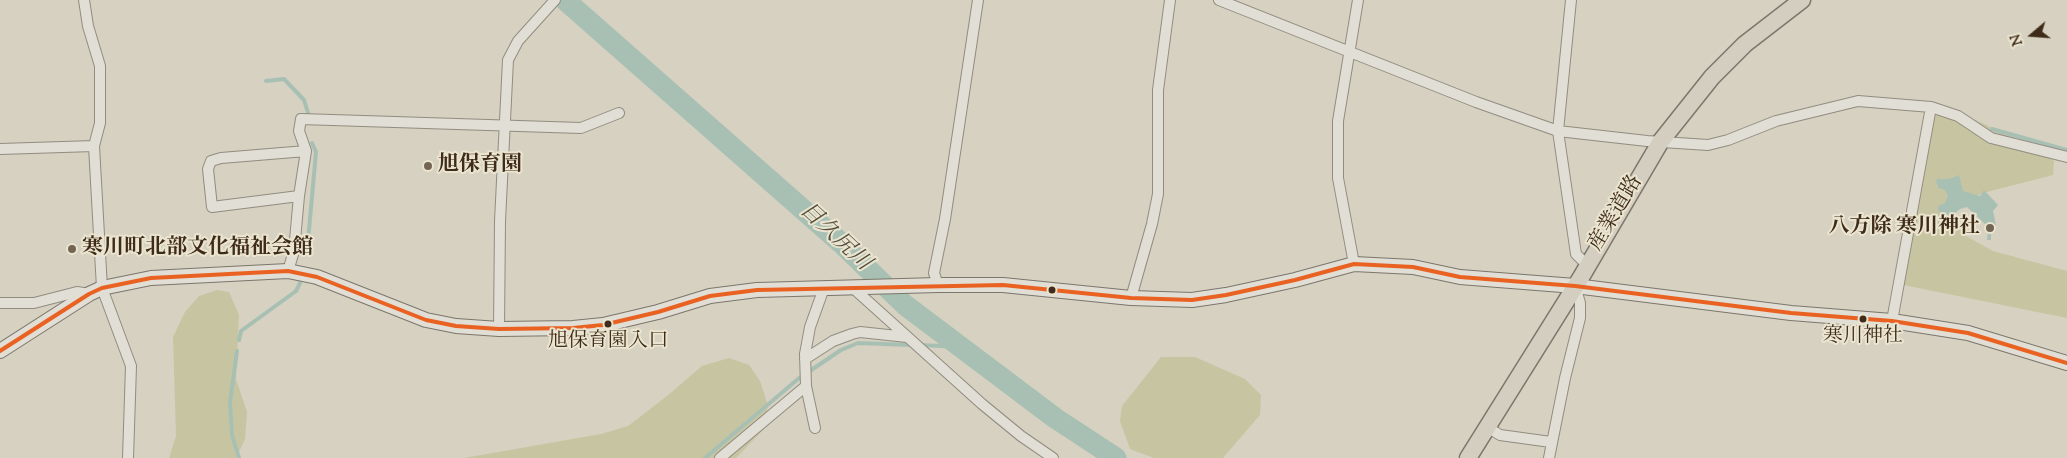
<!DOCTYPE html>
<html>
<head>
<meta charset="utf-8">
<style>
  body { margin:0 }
  #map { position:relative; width:2067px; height:458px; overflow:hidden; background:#d6d1c0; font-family:"Sorts Mill Goudy",serif }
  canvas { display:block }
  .north { position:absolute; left:2007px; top:10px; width:50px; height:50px; -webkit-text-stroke:4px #ebe5d0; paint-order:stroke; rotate:252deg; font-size:14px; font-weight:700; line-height:20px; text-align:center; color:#3e2b19 }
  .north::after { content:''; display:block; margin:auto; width:18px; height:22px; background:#3e2b19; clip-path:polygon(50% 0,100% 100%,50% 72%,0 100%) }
</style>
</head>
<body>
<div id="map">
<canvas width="2067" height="458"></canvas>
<div class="north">N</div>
</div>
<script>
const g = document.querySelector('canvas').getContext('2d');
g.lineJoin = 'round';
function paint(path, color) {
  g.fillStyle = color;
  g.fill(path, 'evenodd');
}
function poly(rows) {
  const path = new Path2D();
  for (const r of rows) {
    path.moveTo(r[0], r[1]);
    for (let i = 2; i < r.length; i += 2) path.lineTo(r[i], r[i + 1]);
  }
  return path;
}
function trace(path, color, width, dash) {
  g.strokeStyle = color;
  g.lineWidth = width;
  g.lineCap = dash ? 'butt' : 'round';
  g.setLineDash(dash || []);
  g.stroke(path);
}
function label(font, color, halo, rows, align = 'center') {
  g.font = font + ' "Sorts Mill Goudy","Noto Serif JP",serif';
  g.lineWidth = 4;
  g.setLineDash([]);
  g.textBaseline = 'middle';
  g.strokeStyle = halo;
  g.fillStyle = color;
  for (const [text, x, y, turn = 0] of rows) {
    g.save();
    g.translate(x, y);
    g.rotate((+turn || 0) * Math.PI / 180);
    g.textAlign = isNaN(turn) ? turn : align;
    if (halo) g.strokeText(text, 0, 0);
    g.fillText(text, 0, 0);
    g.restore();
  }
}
paint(poly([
  [1935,112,1958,112,2021,141,2054,161,2053,175,1983,193,1954,207,1954,222,1966,236,1993,251,2067,271,2067,318,1903,285],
  [217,290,229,292,239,315,236,379,247,412,245,439,236,458,169,458,176,436,173,337,185,312,199,296],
  [1161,357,1195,357,1245,379,1261,395,1260,415,1223,458,1154,458,1130,449,1120,421,1122,406],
  [729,358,749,365,760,381,768,405,764,429,736,458,464,458,601,434,628,426,667,396,702,366]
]), '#c7c5a1');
paint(poly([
  [1959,175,1963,191,1980,196,1984,190,1998,205,1993,211,1996,225,1991,231,1991,240,1987,240,1988,231,1986,225,1967,207,1960,209,1952,216,1943,216,1938,210,1938,206,1945,203,1948,196,1945,190,1939,188,1936,182,1937,179,1949,179]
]), '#a8c0b4');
trace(poly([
  [266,81,284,79,304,100,308,113],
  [1992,129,2067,150],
  [307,252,316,152,312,143],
  [239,340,241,331,296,291,300,283],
  [921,345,959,347],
  [237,351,230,402,232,435,239,458],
  [705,458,798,379,841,350,858,343,911,345]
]), '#a8c0b4', 4);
trace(poly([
  [565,0,841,243,905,305,1055,418,1116,458]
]), '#a8c0b4', 21);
const street = poly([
  [84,0,88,26,100,66,100,123,94,146,102,288,131,366,128,458],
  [1219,0,1476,102,1558,131,1647,141,1708,145,1728,140,1776,121,1858,101,1931,107,1958,116,1991,138,2067,157],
  [1571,0,1558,131,1576,254,1587,265],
  [0,149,94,146],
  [299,196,212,207,208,169,211,161,221,158,306,151],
  [1354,264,1338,178,1338,121,1358,0],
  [288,271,294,251,299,196,306,151,299,131,301,119,581,128,619,113],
  [938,285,934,273,945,219,978,0],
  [852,287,982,404,1021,436,1053,458],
  [1131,298,1152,224,1158,194,1158,90,1170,0],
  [0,303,34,303,77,292,89,294],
  [1892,321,1931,107],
  [499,329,500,221,508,60,518,41,555,0],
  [805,359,833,341,852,334,860,332,907,337],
  [1487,427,1500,435,1551,442],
  [815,428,806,386,805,354,810,327,824,288],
  [720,458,806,386],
  [1549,458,1565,378,1580,318,1580,303,1575,286]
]);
const secondary = poly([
  [0,351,89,294,102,288,151,278,288,271,317,277,426,320,456,326,499,329,573,328,603,325,658,312,710,296,757,290,938,285,1003,285,1131,298,1192,300,1226,295,1295,280,1354,264,1413,267,1460,277,1575,286,1791,313,1892,321,1968,333,2067,363]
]);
const primary = poly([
  [1468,458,1580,279,1661,141,1712,77,1745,44,1802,0]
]);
trace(street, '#928c80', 12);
trace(secondary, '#7c766b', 16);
trace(primary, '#7c766b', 19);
trace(street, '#e0ded5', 10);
trace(secondary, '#e0ded5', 14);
trace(primary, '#d4cec1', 16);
trace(poly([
  [0,351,89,294,102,288,151,278,288,271,317,277,426,320,456,326,499,329,573,328,603,325,658,312,710,296,757,290,1003,285,1131,298,1192,300,1226,295,1295,280,1354,264,1413,267,1460,277,1575,286,1791,313,1892,321,1968,333,2067,363]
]), '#e96222', 4);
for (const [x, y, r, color] of [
  [428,166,5,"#736553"],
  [1990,228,5,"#736553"],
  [72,249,5,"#736553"],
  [1052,290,4.5,"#3e2b19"],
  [1863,319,4.5,"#3e2b19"],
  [608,324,4.5,"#3e2b19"]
]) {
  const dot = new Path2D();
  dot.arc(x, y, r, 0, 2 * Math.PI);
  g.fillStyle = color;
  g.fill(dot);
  trace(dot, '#ebe5d0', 2);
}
label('20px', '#3e2b19', '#ebe5d0', [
  ["寒川神社",1863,338],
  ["旭保育園入口",608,343]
]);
label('bold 21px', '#3e2b19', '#ebe5d0', [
  ["旭保育園",438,166],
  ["八方除 寒川神社",1980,228,"right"],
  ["寒川町北部文化福祉会館",82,249]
], 'left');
label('21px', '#3e2b19', '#ebe5d0', [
  ["産業道路",1617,214,-59]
]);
label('italic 22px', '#544e3e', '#ebe5d0', [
  ["目久尻川",834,238,43]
]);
</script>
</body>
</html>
